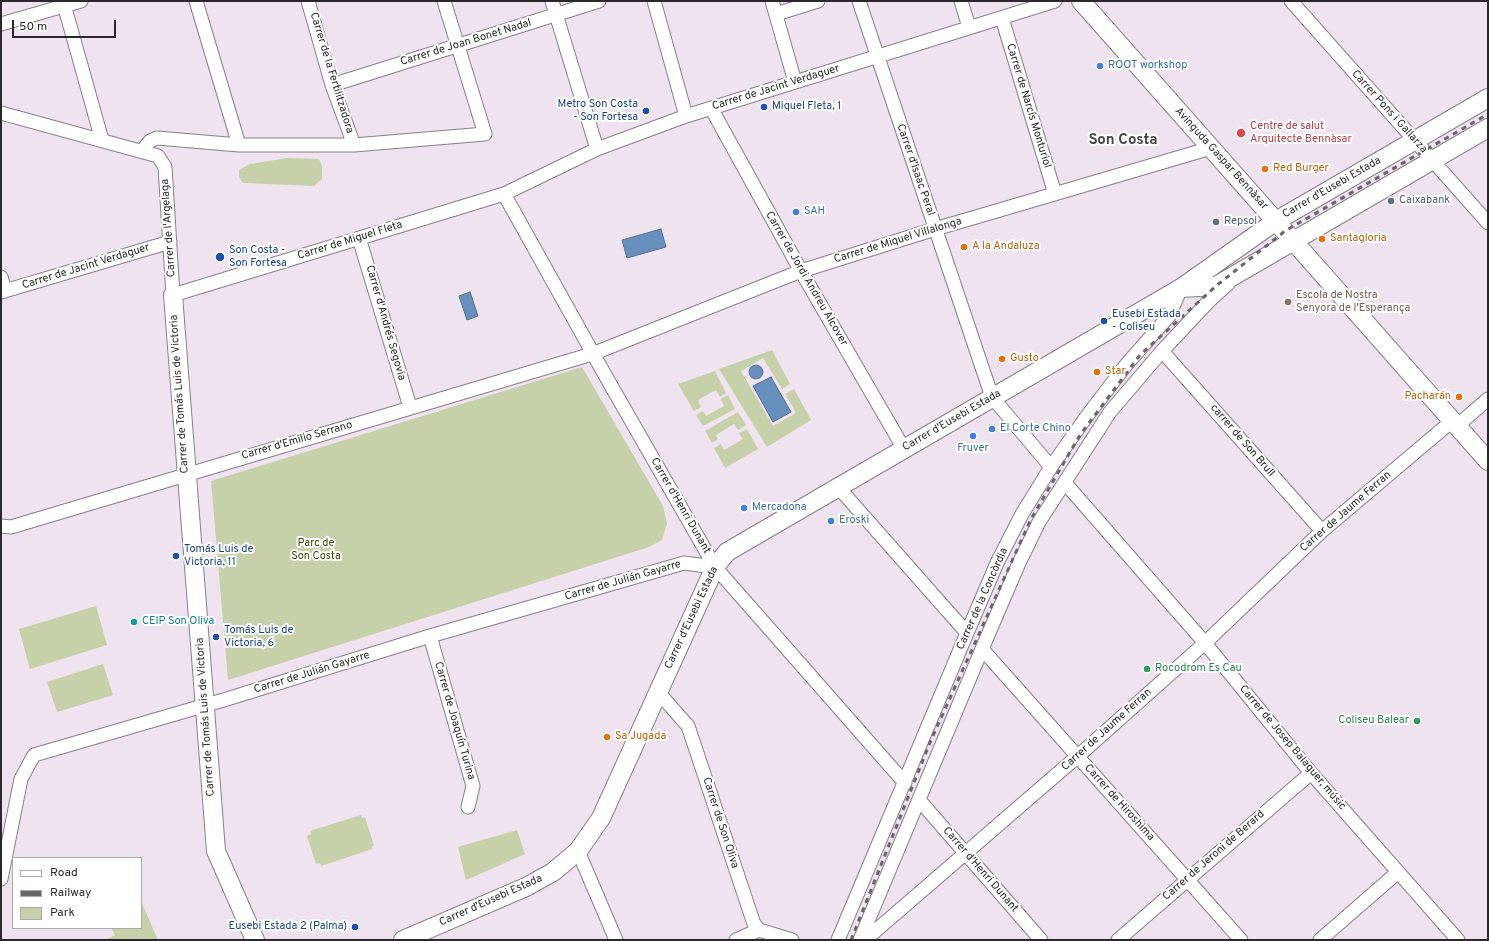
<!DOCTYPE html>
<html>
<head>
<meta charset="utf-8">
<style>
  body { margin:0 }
  #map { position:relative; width:1489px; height:941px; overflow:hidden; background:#efe3f0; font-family:Overpass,sans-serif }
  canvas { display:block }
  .frame { position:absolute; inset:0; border:2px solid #2b272c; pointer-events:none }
  .legend { position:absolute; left:12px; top:857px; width:130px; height:72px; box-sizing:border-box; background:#fff; border:1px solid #aaa9ab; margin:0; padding:5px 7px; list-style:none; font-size:12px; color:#2b272c }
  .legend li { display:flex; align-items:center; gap:8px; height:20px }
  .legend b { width:20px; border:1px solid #aaa9ab }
  .scale { position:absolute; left:12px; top:20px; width:104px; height:18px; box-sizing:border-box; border:2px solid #2b272c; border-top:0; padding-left:5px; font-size:12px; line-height:14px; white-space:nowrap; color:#2b272c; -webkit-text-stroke:3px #fff; paint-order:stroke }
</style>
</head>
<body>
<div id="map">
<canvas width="1489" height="941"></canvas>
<div class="frame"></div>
<ul class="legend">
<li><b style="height:5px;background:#fff"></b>Road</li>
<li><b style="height:5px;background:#6a646b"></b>Railway</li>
<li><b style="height:11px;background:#c6d0a9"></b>Park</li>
</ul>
<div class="scale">50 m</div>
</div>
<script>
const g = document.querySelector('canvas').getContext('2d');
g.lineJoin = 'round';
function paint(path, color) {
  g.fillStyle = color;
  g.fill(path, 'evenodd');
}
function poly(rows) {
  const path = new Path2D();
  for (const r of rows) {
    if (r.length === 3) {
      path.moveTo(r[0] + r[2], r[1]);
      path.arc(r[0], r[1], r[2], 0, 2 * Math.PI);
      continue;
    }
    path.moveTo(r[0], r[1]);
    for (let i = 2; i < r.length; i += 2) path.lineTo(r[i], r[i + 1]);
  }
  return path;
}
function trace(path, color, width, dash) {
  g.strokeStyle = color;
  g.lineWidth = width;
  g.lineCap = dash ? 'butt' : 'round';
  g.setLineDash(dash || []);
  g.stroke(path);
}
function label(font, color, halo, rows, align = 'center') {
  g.font = font + ' Overpass,sans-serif';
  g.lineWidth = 4;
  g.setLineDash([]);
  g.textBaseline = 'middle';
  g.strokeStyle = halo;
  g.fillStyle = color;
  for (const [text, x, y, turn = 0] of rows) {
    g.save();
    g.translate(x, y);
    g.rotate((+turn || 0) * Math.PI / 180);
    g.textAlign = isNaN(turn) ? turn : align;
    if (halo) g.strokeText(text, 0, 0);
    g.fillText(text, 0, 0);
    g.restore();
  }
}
paint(poly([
  [287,158,319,159,322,166,322,179,314,186,243,183,239,177,239,170,250,164],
  [772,350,790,384,782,389,763,358,741,371,773,426,796,413,785,394,794,389,811,420,767,447,719,369],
  [582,367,663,506,667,524,662,540,649,547,228,680,211,481],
  [715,371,726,393,720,397,716,390,698,400,701,407,694,411,678,384],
  [728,395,735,409,703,426,696,415,703,411,706,416,724,406,721,399],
  [738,412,746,425,738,430,734,424,716,435,718,439,712,443,705,431],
  [747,429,758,449,725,468,714,448,721,444,724,450,743,439,739,433],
  [96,606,107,645,30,669,19,629],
  [103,664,113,695,57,712,47,682],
  [361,815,362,818,365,817,374,846,372,846,372,849,321,866,320,863,316,864,307,836,311,834,310,831],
  [517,830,525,854,466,880,458,847],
  [141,901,158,940,105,940,115,935,111,928,141,928]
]), '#c6d0a9');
const water = poly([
  [661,229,666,247,627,258,622,240,661,229],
  [470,292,478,316,467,320,459,296,470,292],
  [756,372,7],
  [771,377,791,412,773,422,753,386,771,377]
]);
paint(water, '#678fbe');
trace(water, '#557092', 1);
const street = poly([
  [63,1,102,140],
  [196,1,239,145],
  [308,1,332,85,354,145],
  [552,1,597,149],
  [654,1,686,116],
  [772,1,795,82],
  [859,1,992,397,1051,467],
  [961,1,969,27],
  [1291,1,1488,223],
  [776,14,818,1],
  [1002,18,1055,194],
  [1,24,81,1],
  [332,85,599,1],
  [711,108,801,271,904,449],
  [1,113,158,156,165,167,173,295,504,194,597,149,686,116,1055,1],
  [142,151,150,141,157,138,239,145,354,145,485,134,444,1],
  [504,194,605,375,715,567,905,783],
  [359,238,410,407],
  [1,277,5,291],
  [1,292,170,242],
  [1162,351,1322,531],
  [1457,426,1488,399],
  [1065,483,1205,643,1311,773,1458,940],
  [838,487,967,633],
  [1,526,11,527,592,354,801,271,935,229,1211,148],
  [430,636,473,786,468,807],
  [982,649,1241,940],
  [658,692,688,726,754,924,759,930,792,940],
  [920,801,1041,940],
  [578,851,616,940],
  [1,879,21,779,34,755,227,699,430,636,684,563,715,567],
  [736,940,759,930],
  [838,940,967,633,997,563,1022,514,1051,467,1087,416,1126,365,1169,316,1181,288],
  [860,940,982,649,1019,563,1039,522,1110,412,1162,351,1209,301,1228,284],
  [865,940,1078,756,1205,643,1322,531,1452,421],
  [1118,940,1311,773],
  [1320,940,1398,872]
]);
const secondary = poly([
  [1081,1,1488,461],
  [1181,288,1216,286,1488,128],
  [173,295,216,851,255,940],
  [403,940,526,887,553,872,578,851,601,818,715,567,727,552,1181,288,1276,221,1488,98]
]);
trace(street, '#897e8a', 15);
trace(secondary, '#897e8a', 20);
trace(street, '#fff', 13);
trace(secondary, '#fff', 18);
trace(poly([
  [851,940,931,740,1031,519,1080,435,1140,355,1216,286,1285,231,1488,114]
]), '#6a646b', 3, [5, 5]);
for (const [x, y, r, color] of [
  [1100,66,4,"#3f7fe0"],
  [764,107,4,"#1a4fb4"],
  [646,111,4,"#1a4fb4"],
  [1241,133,5,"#e0444e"],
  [1265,169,4,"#e8710a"],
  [1391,201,4,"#5c6f8a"],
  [796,212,4,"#3f7fe0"],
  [1216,222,4,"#5c6f8a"],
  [1322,239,4,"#e8710a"],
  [964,247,4,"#e8710a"],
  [220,257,5,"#1a4fb4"],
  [1288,302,4,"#8d6e63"],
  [1104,321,4,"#1a4fb4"],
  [1002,359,4,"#e8710a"],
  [1097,372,4,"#e8710a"],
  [1459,397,4,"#e8710a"],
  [992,429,4,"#3f7fe0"],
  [973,436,4,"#3f7fe0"],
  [744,508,4,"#3f7fe0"],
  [831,521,4,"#3f7fe0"],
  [176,556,4,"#1a4fb4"],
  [134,622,4,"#0f9aa8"],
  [216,637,4,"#1a4fb4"],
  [1147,669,4,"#2e9e5b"],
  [1417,721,4,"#2e9e5b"],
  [607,737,4,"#e8710a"],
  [355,927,4,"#1a4fb4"]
]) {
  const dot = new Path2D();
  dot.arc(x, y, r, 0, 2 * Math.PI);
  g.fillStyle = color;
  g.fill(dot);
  trace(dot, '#fff', 1.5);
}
label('11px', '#2b272c', '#fff', [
  ["Carrer de Joan Bonet Nadal",466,43,-17],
  ["Carrer de la Fertilitzadora",331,73,73],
  ["Carrer de Jacint Verdaguer",776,88,-17],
  ["Carrer de Narcís Monturiol",1028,106,73],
  ["Carrer Pons i Gallarza",1389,112,48],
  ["Avinguda Gaspar Bennàsar",1221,159,48],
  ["Carrer d'Isaac Peral",915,170,71],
  ["Carrer d'Eusebi Estada",1332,188,-30],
  ["Carrer de l'Argelaga",169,228,-94],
  ["Carrer de Miguel Fleta",350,241,-17],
  ["Carrer de Miquel Villalonga",898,241,-17],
  ["Carrer de Jacint Verdaguer",86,267,-17],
  ["Carrer de Jordi Andreu Alcover",806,279,60],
  ["Carrer d'Andrés Segovia",385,323,74],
  ["Carrer de Tomás Luis de Victoria",180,394,-94],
  ["Carrer d'Eusebi Estada",952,421,-30],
  ["Carrer d'Emilio Serrano",297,441,-16],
  ["carrer de Son Brull",1242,441,49],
  ["Carrer d'Henri Dunant",680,506,60],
  ["Carrer de Jaume Ferran",1346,512,-41],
  ["Carrer de Julián Gayarre",623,581,-16],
  ["Carrer de la Concòrdia",983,599,-66],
  ["Carrer d'Eusebi Estada",692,618,-65],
  ["Carrer de Julián Gayarre",312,673,-17],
  ["Carrer de Tomás Luis de Victoria",206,717,-94],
  ["Carrer de Joaquín Turina",454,721,74],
  ["Carrer de Jaume Ferran",1107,730,-42],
  ["Carrer de Josep Balaguer, músic",1292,748,50],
  ["Carrer de Hiroshima",1119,803,48],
  ["Carrer de Son Oliva",720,823,72],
  ["Carrer de Jeroni de Berard",1214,856,-41],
  ["Carrer d'Henri Dunant",980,870,49],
  ["Carrer d'Eusebi Estada",491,901,-24]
]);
label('11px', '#366cbe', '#fff', [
  ["ROOT workshop",1108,66],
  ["SAH",804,212],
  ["El Corte Chino",1000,429],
  ["Fruver",973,449,"center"],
  ["Mercadona",752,508],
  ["Eroski",839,521]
], 'left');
label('11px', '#164399', '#fff', [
  ["Metro Son Costa",638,105,"right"],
  ["- Son Fortesa",638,118,"right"],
  ["Miquel Fleta, 1",772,107],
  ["Son Costa -",229,251],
  ["Son Fortesa",229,264],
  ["Eusebi Estada",1112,315],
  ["- Coliseu",1112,328],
  ["Tomás Luis de",184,550],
  ["Victoria, 11",184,563],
  ["Tomás Luis de",224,631],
  ["Victoria, 6",224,644],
  ["Eusebi Estada 2 (Palma)",347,927,"right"]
], 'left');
label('11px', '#be3a42', '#fff', [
  ["Centre de salut",1250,127],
  ["Arquitecte Bennàsar",1250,140]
], 'left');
label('11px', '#c56008', '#fff', [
  ["Red Burger",1273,169],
  ["Santagloria",1330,239],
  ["A la Andaluza",972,247],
  ["Gusto",1010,359],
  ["Star",1105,372],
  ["Pacharán",1451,397,"right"],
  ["Sa Jugada",615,737]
], 'left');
label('11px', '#4e5e75', '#fff', [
  ["Caixabank",1399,201],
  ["Repsol",1224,222]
], 'left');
label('11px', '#785e54', '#fff', [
  ["Escola de Nostra",1296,296],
  ["Senyora de l'Esperança",1296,309]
], 'left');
label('11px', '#3f4a00', '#fff', [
  ["Parc de",316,544],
  ["Son Costa",316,557]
]);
label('11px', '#0d838f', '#fff', [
  ["CEIP Son Oliva",142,622]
], 'left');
label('11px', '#27864d', '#fff', [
  ["Rocodrom Es Cau",1155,669],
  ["Coliseu Balear",1409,721,"right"]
], 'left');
label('bold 15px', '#4c434d', '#fff', [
  ["Son Costa",1123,141]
]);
</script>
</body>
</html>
